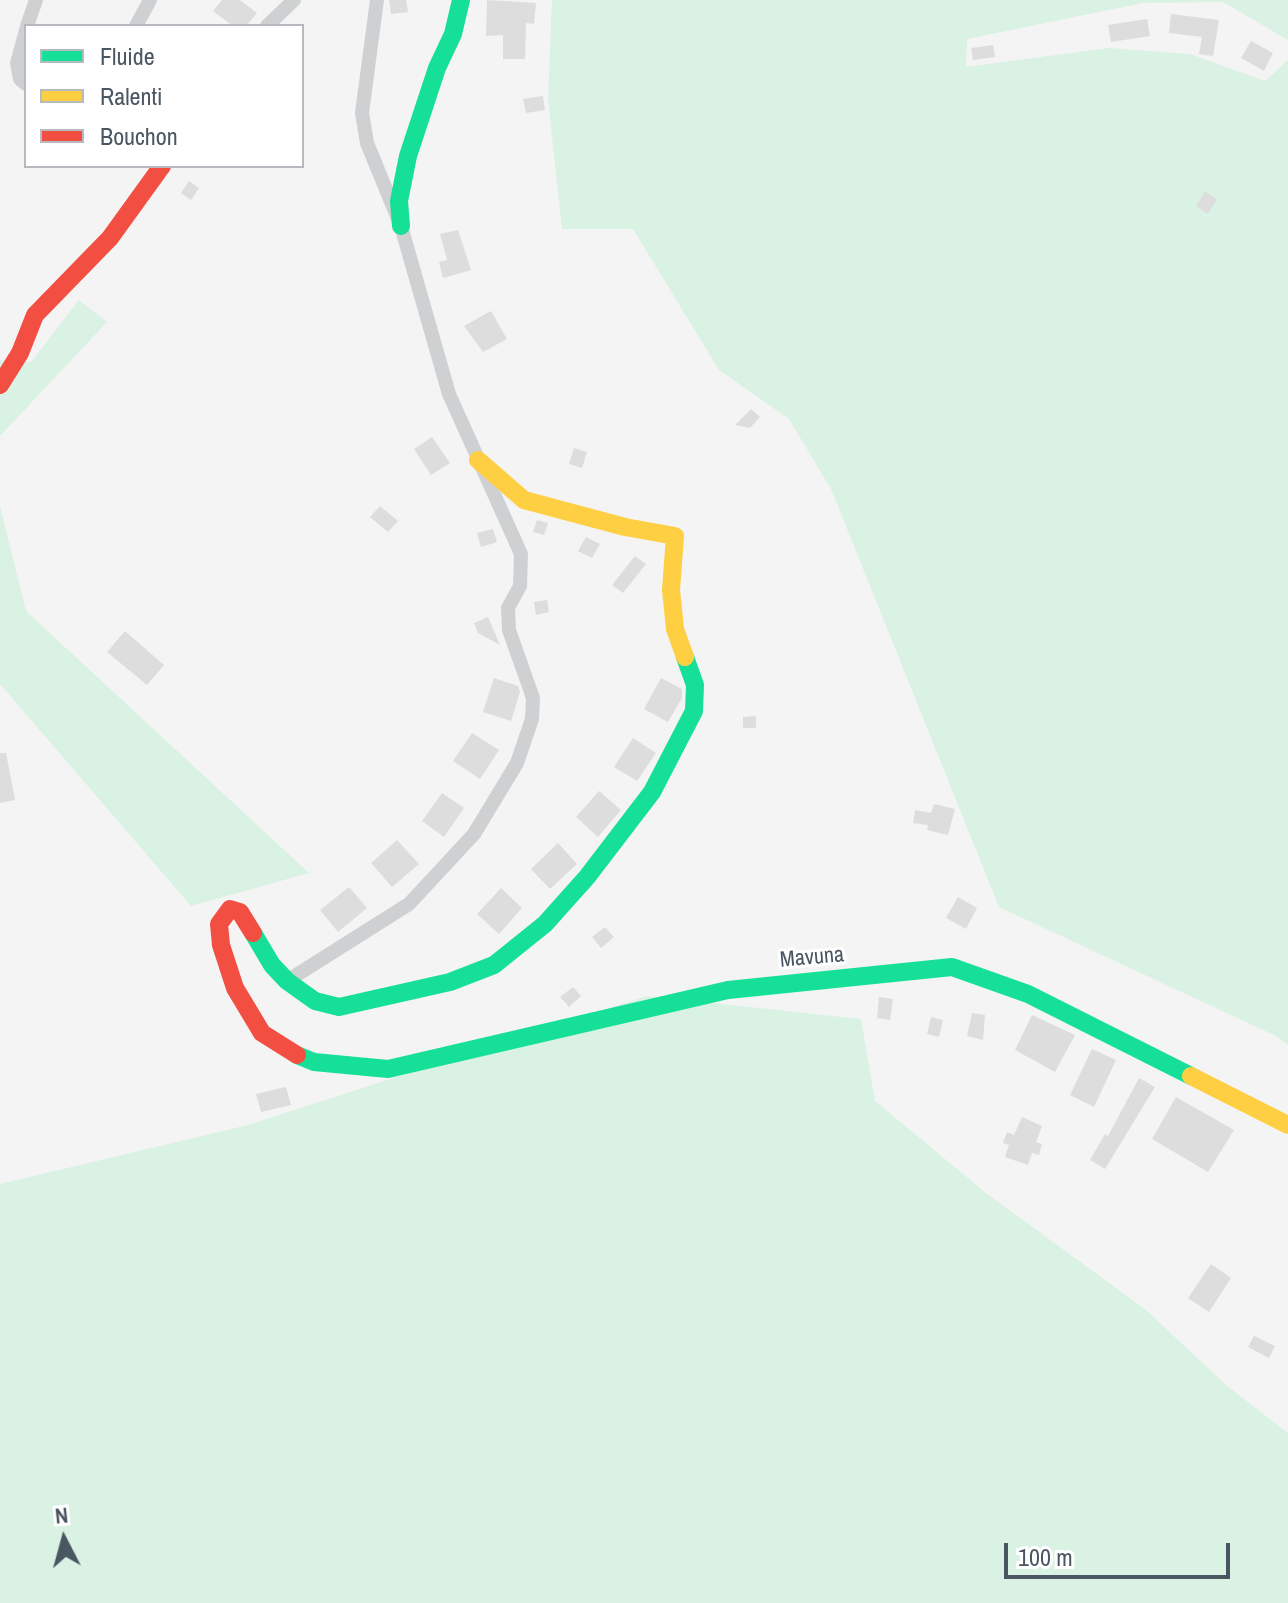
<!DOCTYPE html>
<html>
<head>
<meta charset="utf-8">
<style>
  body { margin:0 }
  #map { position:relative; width:1288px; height:1603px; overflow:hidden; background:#f4f4f4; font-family:"Archivo Narrow",sans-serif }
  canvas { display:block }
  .legend { position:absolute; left:24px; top:24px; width:280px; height:144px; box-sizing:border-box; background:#fff; border:2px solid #b7bbc0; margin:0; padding:10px 14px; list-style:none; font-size:24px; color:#4a5661 }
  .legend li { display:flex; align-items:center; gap:16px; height:40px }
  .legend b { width:40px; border:2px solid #b7bbc0 }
  .north { position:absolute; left:24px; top:1499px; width:80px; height:80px; -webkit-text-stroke:6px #fff; paint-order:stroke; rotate:354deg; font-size:22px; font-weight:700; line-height:32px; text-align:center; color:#4a5661 }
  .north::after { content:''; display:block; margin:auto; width:28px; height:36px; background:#4a5661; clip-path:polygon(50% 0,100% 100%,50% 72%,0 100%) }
  .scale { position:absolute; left:1004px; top:1543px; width:226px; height:36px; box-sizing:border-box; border:4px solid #4a5661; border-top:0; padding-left:10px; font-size:24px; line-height:28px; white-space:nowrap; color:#4a5661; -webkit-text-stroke:6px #fff; paint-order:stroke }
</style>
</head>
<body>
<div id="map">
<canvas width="1288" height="1603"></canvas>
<ul class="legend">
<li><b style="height:10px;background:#16e098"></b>Fluide</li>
<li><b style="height:10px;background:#ffcf43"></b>Ralenti</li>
<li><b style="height:10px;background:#f24e42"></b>Bouchon</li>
</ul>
<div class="north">N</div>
<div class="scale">100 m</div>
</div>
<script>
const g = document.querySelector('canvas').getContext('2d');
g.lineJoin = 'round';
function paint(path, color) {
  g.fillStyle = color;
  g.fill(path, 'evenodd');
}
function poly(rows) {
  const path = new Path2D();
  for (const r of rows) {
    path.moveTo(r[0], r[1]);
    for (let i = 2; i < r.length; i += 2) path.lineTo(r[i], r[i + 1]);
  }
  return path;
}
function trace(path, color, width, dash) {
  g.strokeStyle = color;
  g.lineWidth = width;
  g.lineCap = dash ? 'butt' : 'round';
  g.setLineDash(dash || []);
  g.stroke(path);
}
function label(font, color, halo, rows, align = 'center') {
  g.font = font + ' "Archivo Narrow",sans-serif';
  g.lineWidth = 6;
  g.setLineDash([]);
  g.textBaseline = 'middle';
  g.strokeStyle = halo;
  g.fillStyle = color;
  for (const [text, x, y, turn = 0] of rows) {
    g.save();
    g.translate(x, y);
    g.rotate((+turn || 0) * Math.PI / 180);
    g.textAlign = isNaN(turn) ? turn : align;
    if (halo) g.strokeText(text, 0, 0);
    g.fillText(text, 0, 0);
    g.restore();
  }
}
paint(poly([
  [552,0,1288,0,1288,40,1223,2,1143,3,967,39,966,67,1109,48,1190,54,1265,81,1288,60,1288,1045,1276,1036,999,907,831,489,789,419,719,370,633,229,562,229,548,99],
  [79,300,107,322,0,436,0,360,31,362],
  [0,506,26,611,309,873,191,906,0,684],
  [647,996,861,1019,875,1101,986,1193,1146,1310,1226,1385,1288,1433,1288,1603,0,1603,0,1184,248,1125]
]), '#d9f2e3');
paint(poly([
  [222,0,240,0,257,13,246,26,233,26,213,11],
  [389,0,406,0,408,12,391,14],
  [487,0,536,3,534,24,526,23,525,59,503,59,503,35,486,36],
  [1171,14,1219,20,1213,56,1199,54,1202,37,1169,33],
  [1147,19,1150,36,1111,42,1108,25],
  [1251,41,1273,53,1264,71,1241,58],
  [993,45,995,57,973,60,971,48],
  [543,96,545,110,526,113,523,99],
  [189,181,199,188,191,200,181,193],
  [1205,191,1217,199,1208,214,1196,206],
  [458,230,471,270,443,278,439,262,447,260,440,234],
  [491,311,507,339,483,352,464,326],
  [751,409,760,417,750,428,735,425],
  [432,437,450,463,431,475,414,449],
  [574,448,587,452,582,468,569,464],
  [380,506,398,521,388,532,370,517],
  [537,520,548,523,544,535,533,532],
  [493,529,497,542,481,547,477,533],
  [586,537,600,544,592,558,578,551],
  [635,556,646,564,623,593,612,585],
  [547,600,549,612,536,615,534,602],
  [488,617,500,645,478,633,474,623],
  [125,631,164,665,147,685,107,652],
  [494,678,518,686,520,692,511,721,483,712],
  [661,678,682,689,682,698,668,722,644,709],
  [756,716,756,728,743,728,743,717],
  [472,733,499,750,480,779,453,761],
  [633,738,656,753,637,781,614,767],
  [0,753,6,753,15,800,0,803],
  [599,791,621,810,598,837,576,817],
  [442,793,464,808,444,837,422,821],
  [934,804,955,809,948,835,927,830,928,825,913,823,915,810,931,813],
  [397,840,419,864,392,887,371,863],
  [558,843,577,864,550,889,531,869],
  [349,887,367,908,338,932,320,910],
  [501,888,522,908,499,934,477,914],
  [958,897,977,908,966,929,946,918],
  [605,927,614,937,601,948,592,937],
  [573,987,581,996,569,1007,560,997],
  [879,997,893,999,890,1020,877,1018],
  [972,1013,985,1015,983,1040,967,1036],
  [1032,1015,1075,1035,1055,1072,1015,1050],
  [931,1017,943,1020,939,1037,927,1034],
  [1092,1049,1116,1060,1094,1107,1070,1095],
  [1139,1078,1155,1087,1105,1169,1090,1160,1105,1134,1108,1136],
  [286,1087,291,1105,261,1112,256,1094],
  [1176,1097,1234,1130,1208,1172,1152,1139],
  [1022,1117,1042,1126,1036,1142,1042,1144,1039,1155,1032,1153,1028,1165,1005,1157,1009,1145,1003,1143,1007,1132,1014,1135],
  [1211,1264,1231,1278,1209,1312,1188,1298],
  [1254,1336,1275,1346,1269,1358,1248,1347]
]), '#ddddde');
trace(poly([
  [27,26,36,0],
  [136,26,150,0],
  [267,26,294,0],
  [26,30,17,63,20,79,26,84],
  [287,981,409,904,474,834,517,763,532,719,533,698,509,630,508,608,520,586,521,554,449,394,401,226,367,143,362,113,377,0]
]), '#ced0d2', 14);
trace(poly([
  [401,226,399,201,408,156,437,68,453,34,461,0],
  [253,933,272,965,287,981,315,1001,339,1007,450,982,494,965,545,924,587,877,652,792,694,711,695,685,685,657],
  [297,1055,314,1062,388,1069,728,990,952,967,1028,994,1191,1076]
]), '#16e098', 18);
trace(poly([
  [478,460,524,500,625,527,675,536,671,590,675,629,685,657],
  [1191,1076,1288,1125]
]), '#ffcf43', 18);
trace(poly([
  [0,385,20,353,35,315,110,238,162,166],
  [253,933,240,912,230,909,219,924,221,945,235,988,262,1033,297,1055]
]), '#f24e42', 18);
label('22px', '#4a5661', '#fff', [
  ["Mavuna",812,958,-5]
]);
</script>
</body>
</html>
